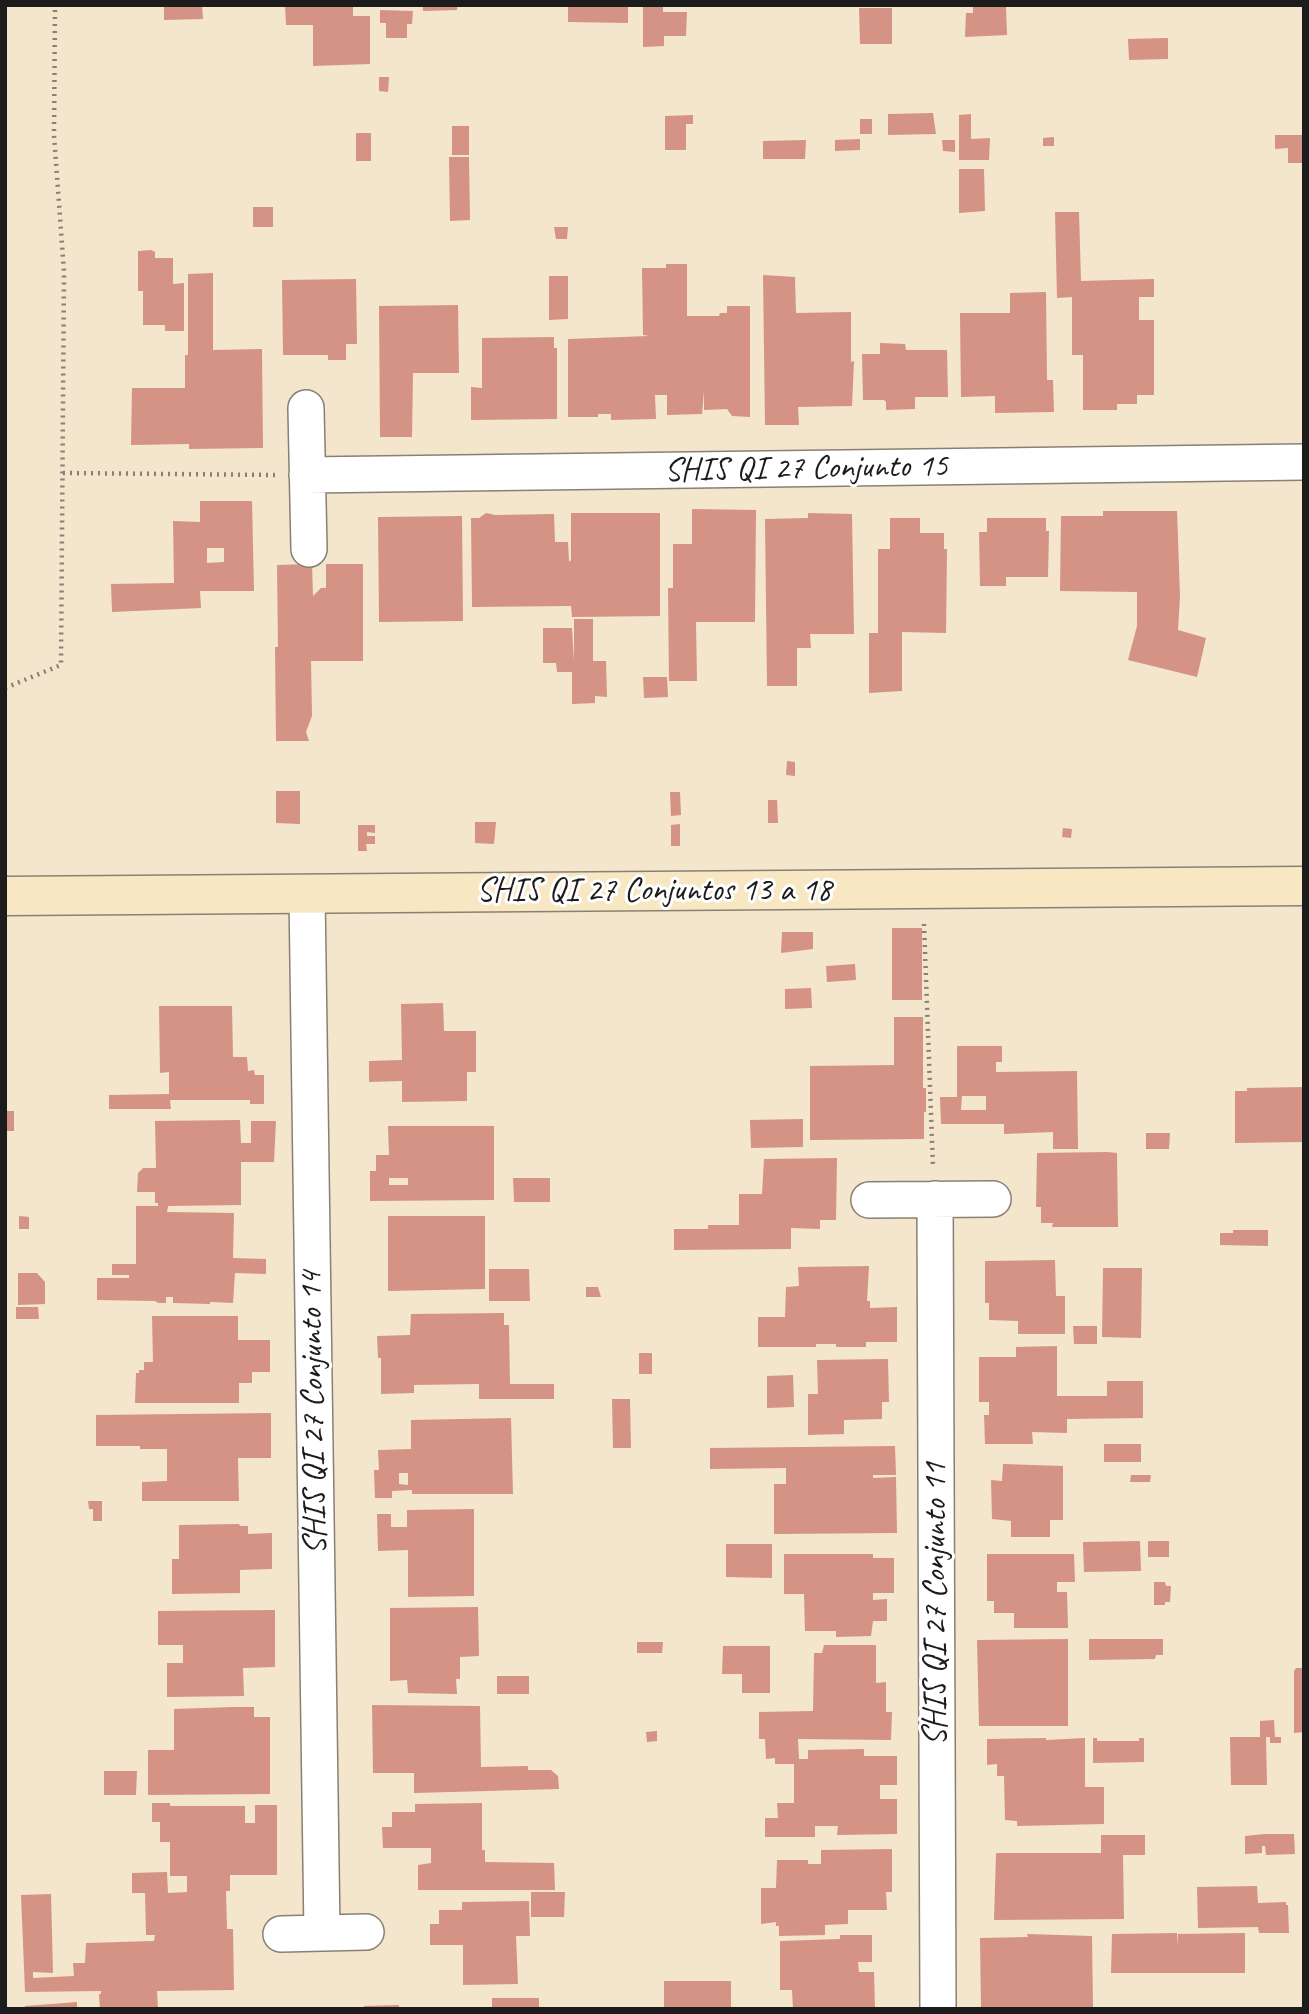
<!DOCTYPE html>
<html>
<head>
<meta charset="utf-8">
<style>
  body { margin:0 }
  #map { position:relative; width:1309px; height:2014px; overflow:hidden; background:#f4e5cd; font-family:Caveat,sans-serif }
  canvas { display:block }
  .frame { position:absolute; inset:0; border:7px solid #1c1c1c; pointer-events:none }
</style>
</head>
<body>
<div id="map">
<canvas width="1309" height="2014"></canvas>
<div class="frame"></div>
</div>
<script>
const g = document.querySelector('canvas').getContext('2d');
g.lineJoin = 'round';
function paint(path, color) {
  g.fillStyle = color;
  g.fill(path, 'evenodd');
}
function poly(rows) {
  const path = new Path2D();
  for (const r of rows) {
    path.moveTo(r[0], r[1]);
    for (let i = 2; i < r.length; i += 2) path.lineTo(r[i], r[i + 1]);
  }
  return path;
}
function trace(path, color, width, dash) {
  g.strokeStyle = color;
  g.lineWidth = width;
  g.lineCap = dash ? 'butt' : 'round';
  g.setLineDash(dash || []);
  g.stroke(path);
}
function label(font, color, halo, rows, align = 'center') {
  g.font = font + ' Caveat,sans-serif';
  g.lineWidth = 6;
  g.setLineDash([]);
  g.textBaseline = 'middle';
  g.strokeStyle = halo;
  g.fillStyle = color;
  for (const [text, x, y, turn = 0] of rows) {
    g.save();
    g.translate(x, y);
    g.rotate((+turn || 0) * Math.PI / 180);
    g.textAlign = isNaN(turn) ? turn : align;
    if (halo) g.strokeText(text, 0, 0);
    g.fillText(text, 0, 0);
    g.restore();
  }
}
paint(poly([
  [164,5,202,5,203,19,164,20],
  [285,5,353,5,353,16,370,16,370,64,313,66,313,25,286,25],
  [423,5,457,5,457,10,423,11],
  [568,5,628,5,628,23,568,22],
  [643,5,663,5,663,12,687,12,686,36,664,36,664,46,643,47],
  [973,5,1006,7,1007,35,965,37,966,13,973,13],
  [859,8,892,8,892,44,860,44],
  [380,10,413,11,412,24,407,24,407,38,386,38,386,23,380,23],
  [1168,38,1168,59,1129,60,1128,39],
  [379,77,389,77,388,92,379,91],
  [933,113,936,134,888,135,888,114],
  [971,114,971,139,990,138,989,160,959,160,959,115],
  [693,115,693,124,686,124,686,150,665,150,665,116],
  [860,119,872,119,872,134,860,134],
  [452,126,469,126,469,155,452,155],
  [356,133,371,133,371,161,356,161],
  [1275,135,1304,135,1304,163,1288,163,1288,148,1275,149],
  [1054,137,1054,146,1043,146,1043,138],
  [860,139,860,150,835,151,835,140],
  [806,140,805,159,763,159,763,141],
  [942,140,955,140,955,152,943,151],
  [449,157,469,157,470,220,450,221],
  [959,169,984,169,985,211,959,213],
  [253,207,273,207,273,227,253,227],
  [1055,212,1079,212,1081,281,1154,279,1154,297,1139,297,1139,320,1154,320,1154,395,1137,395,1137,404,1117,404,1117,410,1083,410,1083,355,1072,355,1072,297,1057,298],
  [554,227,568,227,567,239,556,239],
  [151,250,155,252,155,258,173,258,173,284,184,283,184,331,165,331,165,325,143,325,143,291,138,291,138,251],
  [666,264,687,264,687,316,719,316,720,313,727,313,727,306,750,306,750,417,732,416,727,409,704,410,704,391,702,414,667,415,667,395,655,395,656,419,611,420,611,414,598,414,598,417,568,417,568,339,649,336,643,335,642,268,666,268],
  [213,273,213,350,262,349,263,448,189,449,189,444,131,445,132,388,185,388,185,355,188,355,188,274],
  [763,275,795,277,796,313,851,312,851,362,854,361,852,406,798,407,799,425,765,425],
  [549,276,568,276,568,319,549,320],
  [356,279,357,344,346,344,346,360,328,360,328,355,283,355,282,280],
  [1046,292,1047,380,1053,380,1054,412,995,413,995,396,961,397,960,313,1010,313,1010,293],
  [458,305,459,373,413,373,412,437,380,437,379,306],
  [554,337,554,348,557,348,557,419,471,420,471,387,482,388,482,338],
  [880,343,905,344,906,350,947,350,948,397,915,397,915,409,886,410,886,402,884,400,863,400,862,354,880,354],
  [200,501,252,501,254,591,200,591,201,608,112,612,111,584,174,583,173,521,200,522],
  [207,548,224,548,224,562,207,563],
  [692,509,756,510,755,622,696,622,697,681,669,681,668,588,673,588,673,544,692,544],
  [1103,511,1177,511,1180,596,1178,630,1206,638,1197,677,1128,660,1137,626,1137,592,1060,591,1061,516,1103,516],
  [486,513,495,515,554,514,555,542,568,542,569,562,571,560,571,513,660,513,660,616,572,617,571,606,472,607,471,518,479,518],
  [808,513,852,514,854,634,810,634,811,648,797,648,797,686,767,686,765,519,808,518],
  [462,516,463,621,379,622,378,517],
  [890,518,920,518,920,533,944,533,944,549,947,549,946,633,902,632,902,691,869,693,869,633,878,633,878,549,890,549],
  [987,518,1046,518,1046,531,1049,531,1048,577,1006,577,1006,586,980,586,979,532,987,532],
  [312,564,313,596,321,588,326,588,326,564,363,564,363,661,311,661,312,716,306,732,309,741,276,741,275,647,278,647,277,565],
  [574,619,593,619,593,661,606,661,607,697,595,696,595,703,572,704,572,672,557,672,556,663,543,663,543,628,572,628,574,661],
  [643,677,667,677,668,697,644,698],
  [787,761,795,762,795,776,786,775],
  [276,791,300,791,300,824,276,823],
  [670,792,680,792,681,815,671,816],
  [768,800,777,800,778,823,768,823],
  [475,822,496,822,494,844,475,843],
  [680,824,680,846,671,846,671,825],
  [358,825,375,825,375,833,367,832,367,836,375,836,375,844,366,844,367,851,358,851],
  [1063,828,1072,829,1071,838,1062,837],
  [892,928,922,928,922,1000,892,1000],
  [782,932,813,932,813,949,781,953],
  [855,964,856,980,827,982,826,966],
  [811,988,812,1008,785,1009,785,989],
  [443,1003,444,1031,476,1031,476,1072,467,1072,467,1101,402,1102,402,1081,369,1082,369,1061,402,1060,401,1004],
  [159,1006,232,1006,233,1057,247,1057,248,1071,254,1070,255,1075,264,1075,264,1104,250,1104,250,1100,170,1100,171,1109,109,1109,109,1095,169,1094,169,1072,160,1073],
  [894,1017,923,1017,923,1088,926,1088,926,1112,924,1112,924,1139,810,1140,810,1066,894,1065],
  [957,1046,1002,1046,1002,1062,996,1062,996,1072,1077,1071,1078,1149,1053,1149,1053,1132,1004,1134,1004,1124,941,1124,940,1097,957,1097],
  [962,1096,986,1096,986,1110,961,1110],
  [1304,1087,1304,1142,1235,1143,1235,1091,1247,1091,1247,1088],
  [6,1111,14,1111,14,1131,5,1131],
  [803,1119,803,1147,751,1148,750,1120],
  [240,1120,241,1143,251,1143,251,1121,276,1121,274,1162,241,1162,241,1205,168,1206,167,1212,234,1213,233,1258,266,1259,266,1274,235,1273,233,1303,210,1302,210,1304,173,1303,173,1297,166,1297,166,1303,158,1303,155,1301,97,1300,97,1278,129,1278,129,1275,112,1275,112,1264,136,1264,136,1206,158,1206,158,1203,155,1203,155,1192,137,1192,138,1173,143,1168,156,1168,155,1121],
  [388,1126,494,1126,494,1200,370,1201,370,1171,376,1171,376,1155,389,1155],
  [389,1178,408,1178,408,1185,389,1185],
  [1146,1133,1170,1133,1169,1149,1146,1149],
  [1107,1152,1117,1153,1118,1227,1052,1227,1053,1223,1041,1223,1041,1207,1036,1207,1037,1153],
  [837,1158,836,1220,820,1220,820,1229,791,1228,791,1249,674,1250,674,1229,708,1229,708,1225,739,1225,739,1194,762,1194,764,1159],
  [513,1178,550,1178,550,1202,514,1202],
  [19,1216,29,1217,29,1229,19,1229],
  [388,1216,485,1216,485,1289,388,1291],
  [1233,1230,1268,1230,1268,1246,1220,1245,1220,1233,1233,1233],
  [1055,1260,1056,1296,1065,1296,1065,1334,1018,1334,1018,1321,989,1320,989,1303,985,1303,985,1261],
  [869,1266,867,1301,870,1301,870,1308,897,1307,897,1342,866,1342,866,1347,836,1347,836,1344,816,1344,816,1347,758,1347,758,1317,785,1317,786,1287,799,1286,798,1267],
  [1103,1268,1142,1268,1141,1338,1102,1337],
  [489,1269,529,1269,530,1301,489,1301],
  [18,1273,37,1273,45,1282,45,1304,18,1305],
  [586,1287,598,1287,601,1297,586,1297],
  [16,1307,38,1307,39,1319,16,1319],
  [504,1313,504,1325,509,1325,510,1384,554,1384,554,1399,479,1399,479,1384,414,1385,414,1393,381,1394,381,1358,378,1358,377,1336,410,1335,411,1314],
  [152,1316,238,1316,238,1340,270,1340,270,1372,252,1372,252,1383,239,1383,239,1403,135,1403,136,1373,139,1373,139,1370,144,1370,144,1362,153,1362],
  [1073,1326,1097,1326,1097,1344,1074,1344],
  [1057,1346,1057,1396,1107,1396,1107,1381,1143,1381,1143,1418,1067,1419,1067,1433,1032,1432,1033,1444,985,1444,984,1415,989,1415,989,1402,979,1402,979,1357,1016,1357,1016,1347],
  [639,1353,652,1353,652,1374,639,1374],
  [888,1359,889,1402,882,1402,882,1419,844,1420,844,1434,808,1435,808,1394,818,1394,817,1360],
  [793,1375,794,1407,767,1408,767,1376],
  [612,1399,630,1399,631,1448,613,1448],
  [271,1413,271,1458,238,1458,239,1501,142,1501,142,1482,167,1481,167,1449,140,1449,140,1446,96,1446,96,1415],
  [511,1418,513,1494,412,1494,412,1490,392,1491,392,1498,375,1498,374,1470,379,1470,378,1450,411,1449,411,1420],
  [399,1473,408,1473,408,1485,399,1484],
  [1104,1444,1141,1444,1141,1462,1104,1462],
  [895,1446,896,1475,873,1475,873,1478,896,1477,897,1533,774,1534,774,1484,786,1484,786,1468,710,1469,710,1448],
  [1003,1464,1063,1466,1063,1520,1050,1520,1050,1537,1011,1537,1011,1521,992,1519,991,1480,1002,1481],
  [1131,1475,1151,1475,1150,1482,1130,1482],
  [88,1501,102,1501,102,1521,93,1521,93,1509,89,1509],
  [474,1509,474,1596,408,1597,408,1550,378,1551,377,1514,391,1514,391,1527,407,1527,407,1510],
  [239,1524,240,1526,248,1526,248,1534,272,1533,272,1569,240,1570,240,1593,172,1594,172,1559,179,1559,179,1525],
  [1140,1541,1141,1571,1084,1572,1083,1542],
  [1148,1541,1169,1541,1169,1557,1148,1557],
  [726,1544,772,1544,772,1578,726,1577],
  [784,1554,873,1554,873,1558,894,1558,894,1593,873,1593,873,1600,887,1599,887,1621,873,1621,871,1636,836,1637,836,1631,805,1631,804,1594,784,1594],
  [987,1554,1074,1554,1075,1582,1057,1582,1057,1592,1067,1592,1068,1628,1014,1628,1014,1613,994,1613,994,1601,987,1601],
  [1154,1582,1165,1582,1166,1586,1171,1586,1170,1602,1165,1602,1165,1605,1154,1605],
  [478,1607,479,1656,460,1657,460,1679,456,1679,457,1694,408,1693,407,1680,390,1681,390,1608],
  [275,1610,275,1667,243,1668,244,1696,167,1697,167,1663,183,1663,183,1645,158,1645,158,1611],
  [1068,1639,1068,1726,979,1726,977,1640],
  [1089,1639,1163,1639,1163,1655,1156,1655,1155,1659,1089,1660],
  [637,1642,663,1642,662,1653,637,1653],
  [824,1645,876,1645,876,1683,886,1682,886,1712,892,1712,891,1740,798,1739,799,1759,808,1759,808,1750,864,1749,864,1756,897,1756,897,1785,880,1785,880,1799,897,1799,897,1834,837,1835,838,1826,815,1826,815,1837,765,1837,765,1818,778,1818,777,1803,794,1803,794,1764,775,1764,775,1758,766,1759,765,1739,759,1739,759,1712,813,1711,814,1653,822,1653],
  [723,1646,770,1646,770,1693,742,1693,742,1674,722,1674],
  [1296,1668,1304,1668,1304,1732,1294,1733,1294,1671],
  [497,1676,529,1676,529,1694,497,1694],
  [372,1705,480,1706,481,1767,528,1766,528,1770,551,1770,558,1776,559,1789,414,1793,414,1773,373,1773],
  [233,1707,254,1707,254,1717,270,1717,270,1794,148,1795,148,1750,174,1750,174,1709],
  [1274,1720,1275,1737,1281,1737,1281,1743,1270,1743,1270,1737,1266,1737,1267,1785,1231,1785,1230,1737,1260,1737,1260,1721],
  [657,1731,657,1741,647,1742,646,1732],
  [1046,1738,1046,1740,1085,1738,1085,1787,1104,1787,1104,1824,1017,1826,1017,1821,1005,1820,1004,1776,997,1776,997,1764,987,1765,987,1739],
  [1093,1738,1097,1738,1097,1741,1139,1741,1139,1738,1144,1738,1144,1762,1093,1763],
  [104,1771,137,1771,136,1795,104,1795],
  [152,1803,170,1803,170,1806,245,1806,245,1823,255,1823,255,1805,277,1805,277,1875,230,1875,230,1891,226,1891,227,1929,233,1929,234,1990,157,1991,158,2009,100,2009,99,1994,101,1994,101,1991,25,1992,21,1895,51,1894,53,1973,33,1972,33,1978,74,1976,73,1963,85,1963,86,1943,154,1941,155,1935,146,1935,145,1893,132,1893,132,1873,167,1872,168,1893,187,1892,187,1876,170,1876,170,1842,160,1842,160,1822,152,1822],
  [482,1803,482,1850,485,1850,485,1862,554,1863,555,1890,418,1890,418,1865,431,1863,431,1848,383,1848,382,1827,392,1827,392,1812,415,1812,415,1804],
  [1265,1834,1294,1834,1295,1854,1266,1855,1265,1846,1262,1846,1262,1853,1245,1854,1245,1836],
  [1101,1835,1145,1835,1145,1855,1123,1855,1124,1919,994,1920,996,1853,1101,1853],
  [892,1849,892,1892,886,1892,887,1910,848,1910,848,1924,825,1925,825,1935,779,1936,779,1926,776,1926,776,1922,761,1924,761,1888,776,1888,777,1860,808,1860,808,1864,821,1864,821,1850],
  [1257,1886,1258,1903,1286,1902,1286,1905,1288,1905,1289,1933,1259,1933,1258,1927,1198,1928,1197,1887],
  [531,1892,565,1892,564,1917,531,1917],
  [529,1901,530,1936,516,1936,518,1984,463,1985,463,1945,430,1945,430,1924,439,1924,439,1910,462,1910,462,1902],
  [1177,1933,1178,1946,1178,1934,1245,1933,1245,1973,1111,1973,1112,1934],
  [1027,1934,1092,1936,1093,2009,981,2009,980,1938,1028,1937],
  [840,1935,872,1935,872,1962,858,1962,859,1972,874,1972,875,2009,793,2009,792,1990,780,1990,780,1941,840,1939],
  [664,1981,731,1981,731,2009,664,2009],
  [492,1998,539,1998,539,2009,492,2009],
  [77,2002,77,2009,25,2009,25,2006],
  [399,2005,399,2009,364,2009,364,2006]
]), '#d49384');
const street = poly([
  [306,408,309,549],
  [307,475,1304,462],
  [307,894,322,1933],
  [935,1199,938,2009],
  [869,1200,993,1199],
  [281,1934,366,1932]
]);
const secondary = poly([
  [5,896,1304,886]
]);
trace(street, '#888074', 38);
trace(secondary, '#888074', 41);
trace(poly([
  [63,473,275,475],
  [5,688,61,665,64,272,54,135,55,5],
  [924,924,933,1167]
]), '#888074', 4.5, [2, 5]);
trace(street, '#fff', 35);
trace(secondary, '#f7e8c3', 38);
label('33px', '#1c1c1c', '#fff', [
  ["SHIS QI 27 Conjunto 15",806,469,-1],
  ["SHIS QI 27 Conjuntos 13 a 18",654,891],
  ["SHIS QI 27 Conjunto 14",314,1413,-91],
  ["SHIS QI 27 Conjunto 11",936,1604,-90]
]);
</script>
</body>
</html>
